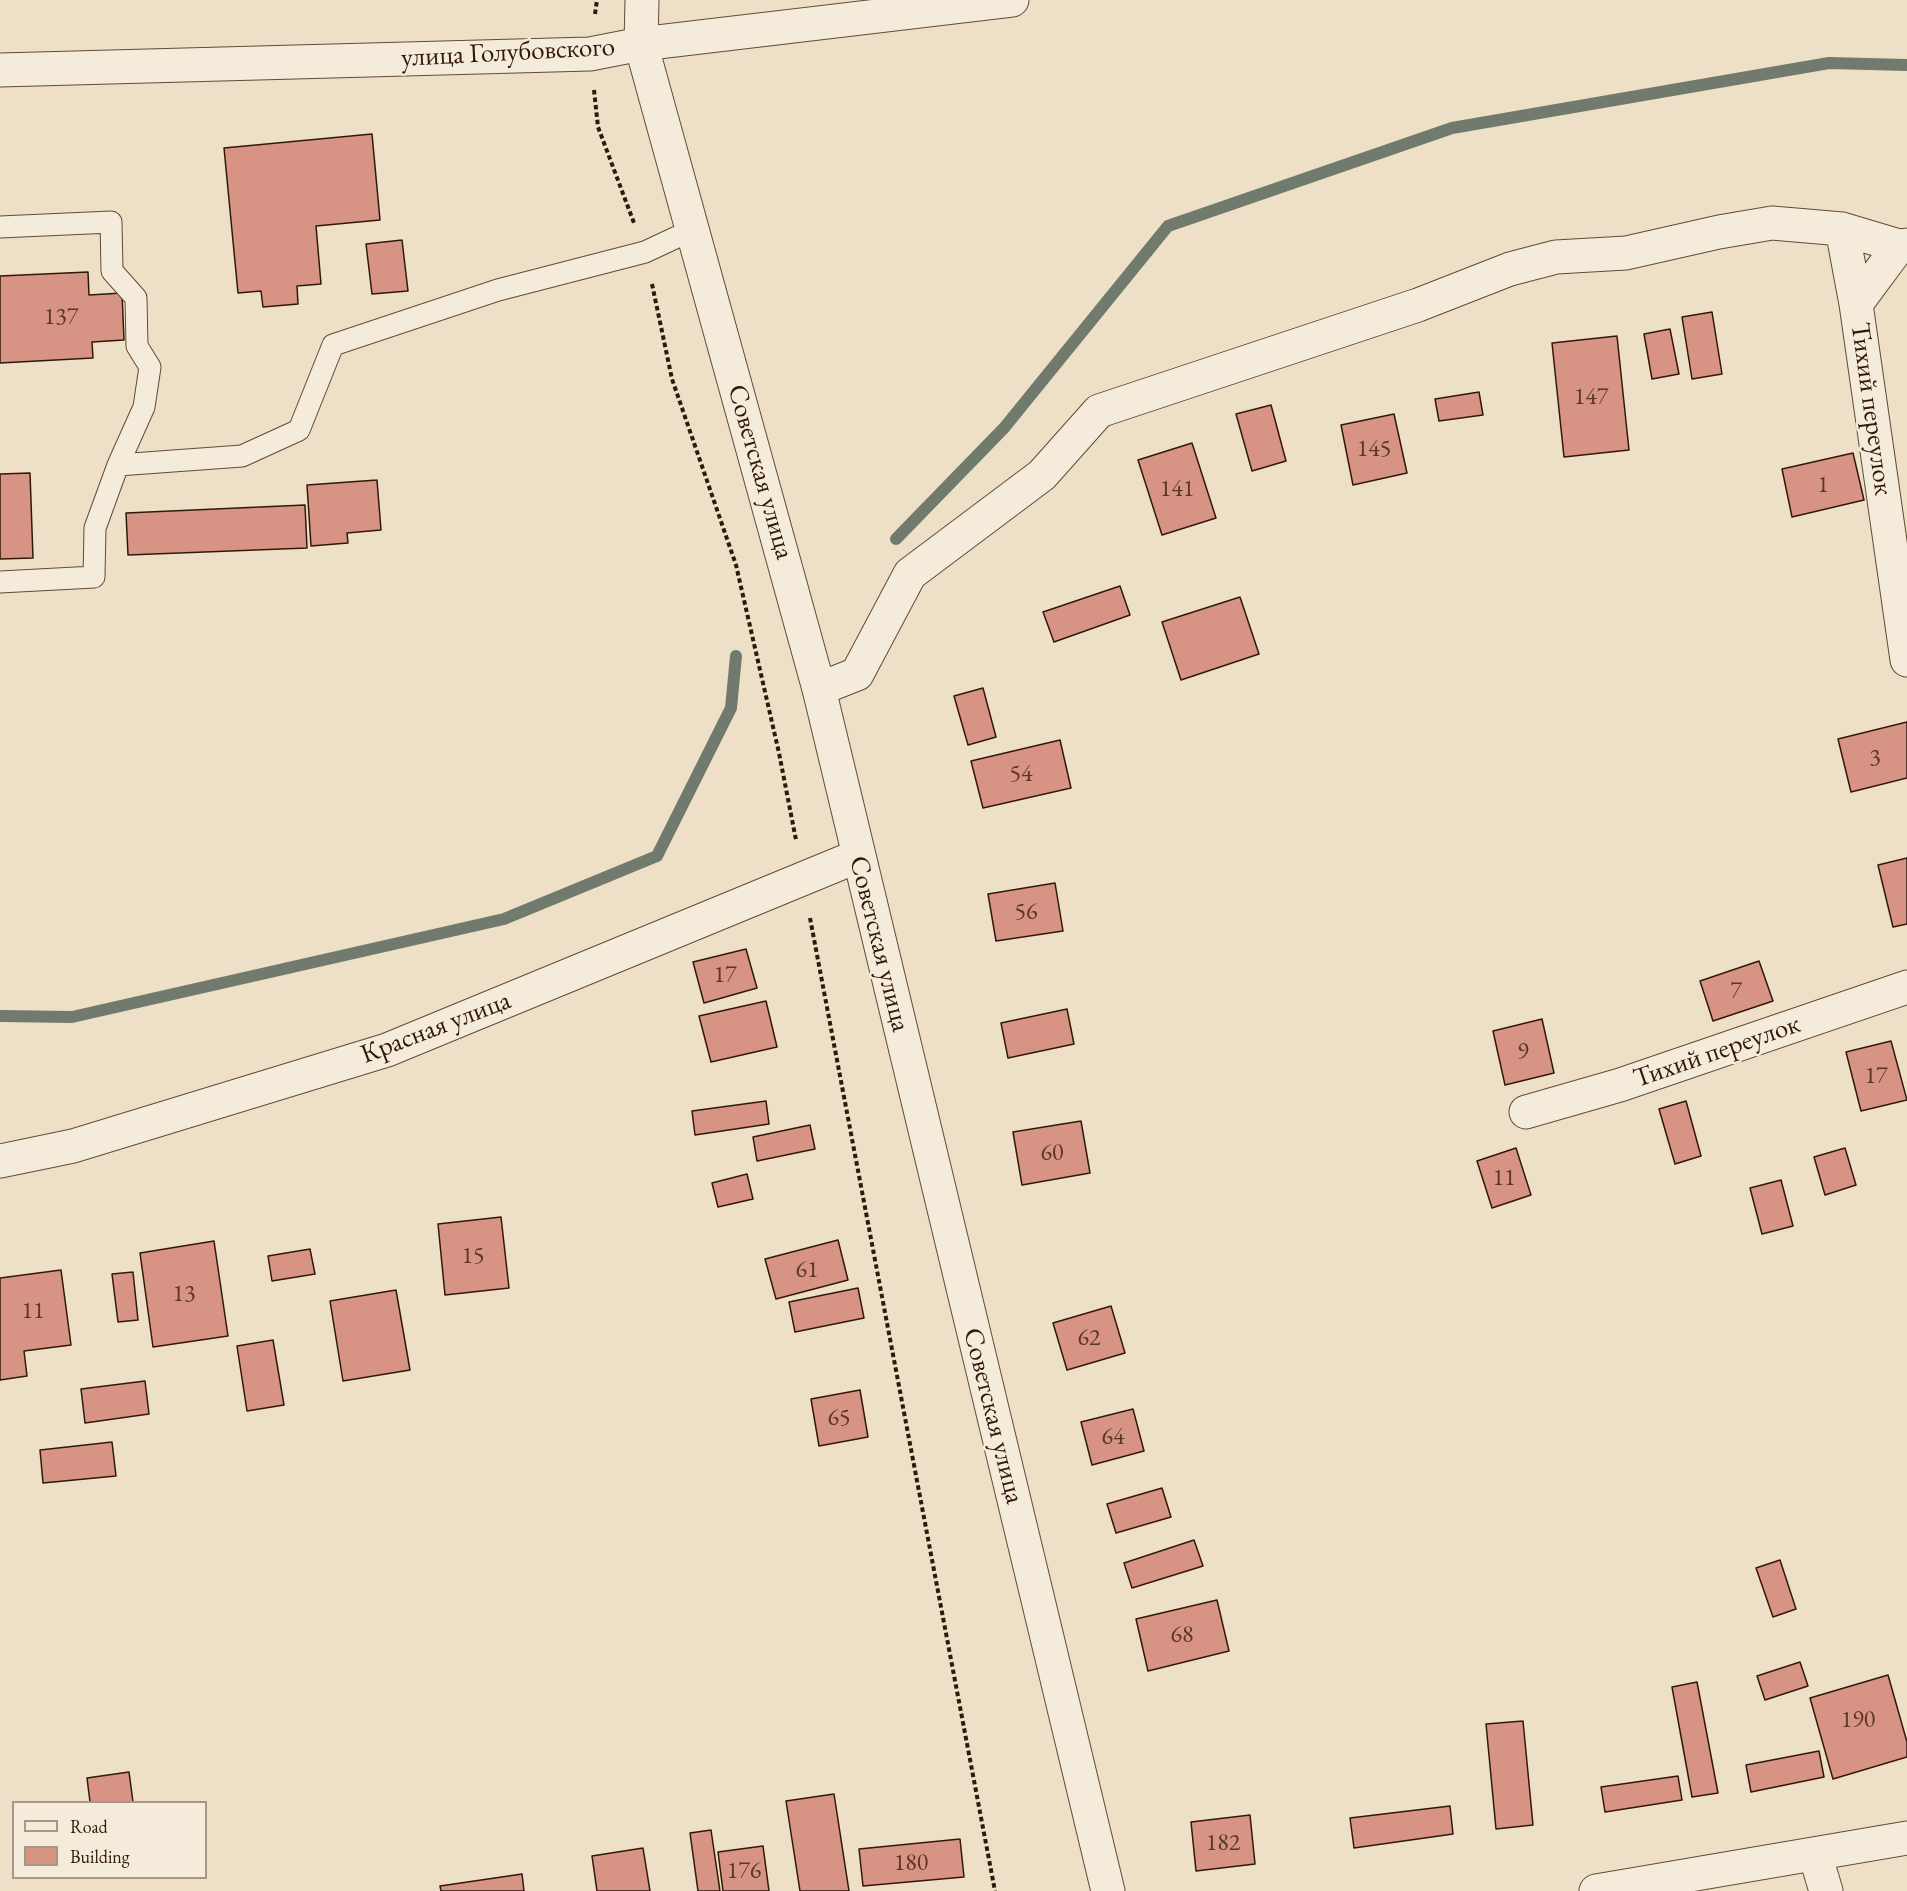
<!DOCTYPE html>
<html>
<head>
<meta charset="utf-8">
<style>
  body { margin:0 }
  #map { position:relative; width:1907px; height:1891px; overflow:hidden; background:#eee0c7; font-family:"EB Garamond",serif }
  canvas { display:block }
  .legend { position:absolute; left:12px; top:1801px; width:195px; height:78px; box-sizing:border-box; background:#f4ebdb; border:2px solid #a69787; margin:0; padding:8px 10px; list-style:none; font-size:18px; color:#32180a }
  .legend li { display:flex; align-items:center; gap:12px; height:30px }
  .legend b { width:30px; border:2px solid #a69787 }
</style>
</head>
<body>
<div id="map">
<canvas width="1907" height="1891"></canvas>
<ul class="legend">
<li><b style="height:8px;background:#f4ebdb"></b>Road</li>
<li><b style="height:16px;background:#d79383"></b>Building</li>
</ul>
</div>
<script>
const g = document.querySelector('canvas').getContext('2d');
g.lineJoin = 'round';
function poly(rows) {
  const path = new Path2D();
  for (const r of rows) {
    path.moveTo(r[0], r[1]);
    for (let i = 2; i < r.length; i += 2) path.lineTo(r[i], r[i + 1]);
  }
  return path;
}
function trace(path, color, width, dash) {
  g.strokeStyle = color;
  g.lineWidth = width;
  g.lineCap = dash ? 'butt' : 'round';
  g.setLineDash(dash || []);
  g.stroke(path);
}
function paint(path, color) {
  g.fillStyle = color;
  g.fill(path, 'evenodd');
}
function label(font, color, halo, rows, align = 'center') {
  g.font = font + ' "EB Garamond",serif';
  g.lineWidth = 5;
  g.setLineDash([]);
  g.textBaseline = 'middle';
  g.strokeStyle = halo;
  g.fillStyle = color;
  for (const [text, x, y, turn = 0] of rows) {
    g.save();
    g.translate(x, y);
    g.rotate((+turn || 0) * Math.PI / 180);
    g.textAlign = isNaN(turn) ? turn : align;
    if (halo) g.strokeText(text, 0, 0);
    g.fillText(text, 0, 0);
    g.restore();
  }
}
trace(poly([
  [896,539,1004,428,1168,226,1452,128,1829,63,1907,65],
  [0,1016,72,1017,504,919,657,856,731,708,736,656]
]), '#707b6e', 12);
const building = poly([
  [372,134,380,220,316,226,321,284,297,286,298,304,263,307,261,291,238,293,224,148,372,134],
  [402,240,408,291,372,294,366,244,402,240],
  [88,272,89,295,122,293,124,340,92,342,93,358,0,363,0,276,88,272],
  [1712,312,1722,374,1692,379,1682,317,1712,312],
  [1670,329,1679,374,1652,379,1644,334,1670,329],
  [1617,336,1629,450,1564,457,1552,343,1617,336],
  [1479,392,1483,415,1439,421,1435,399,1479,392],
  [1271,405,1286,461,1252,471,1236,414,1271,405],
  [1394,414,1407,473,1353,485,1341,425,1394,414],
  [1192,443,1216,518,1162,535,1138,460,1192,443],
  [1853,453,1864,500,1792,517,1782,469,1853,453],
  [30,473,33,558,0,559,0,474,30,473],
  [377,480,381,530,347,533,348,543,311,546,307,485,377,480],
  [305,505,307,548,128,555,126,513,305,505],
  [1120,586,1130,615,1054,642,1043,612,1120,586],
  [1240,597,1259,654,1181,680,1162,622,1240,597],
  [983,688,996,737,968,745,954,696,983,688],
  [1907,722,1907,778,1851,792,1838,739,1907,722],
  [1060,740,1071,788,983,808,971,761,1060,740],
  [1907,858,1907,924,1893,927,1878,865,1907,858],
  [1055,883,1063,931,996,941,988,894,1055,883],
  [746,949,757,988,704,1003,693,962,746,949],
  [1759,961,1773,1001,1713,1021,1700,981,1759,961],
  [766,1001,777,1047,711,1062,699,1016,766,1001],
  [1067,1009,1074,1044,1008,1058,1001,1023,1067,1009],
  [1542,1019,1554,1073,1505,1085,1493,1031,1542,1019],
  [1891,1041,1907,1100,1861,1111,1846,1052,1891,1041],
  [766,1101,769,1124,695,1135,692,1111,766,1101],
  [1686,1101,1701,1156,1675,1164,1659,1109,1686,1101],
  [1081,1121,1090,1173,1022,1185,1013,1132,1081,1121],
  [810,1125,815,1149,757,1161,753,1137,810,1125],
  [1516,1148,1531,1195,1492,1208,1477,1161,1516,1148],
  [1845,1148,1856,1185,1825,1195,1814,1157,1845,1148],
  [747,1174,753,1199,718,1207,712,1183,747,1174],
  [1781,1180,1793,1226,1762,1234,1750,1188,1781,1180],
  [501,1217,509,1288,445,1295,438,1224,501,1217],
  [838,1240,848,1280,776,1299,765,1259,838,1240],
  [214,1241,228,1336,153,1347,140,1253,214,1241],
  [310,1249,315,1274,272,1281,268,1256,310,1249],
  [61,1270,71,1345,24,1351,27,1376,0,1380,0,1278,61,1270],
  [133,1272,138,1320,118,1322,112,1274,133,1272],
  [858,1288,864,1318,795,1332,789,1302,858,1288],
  [396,1290,410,1370,343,1381,330,1301,396,1290],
  [1111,1306,1125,1353,1067,1370,1053,1323,1111,1306],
  [273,1340,284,1405,247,1411,237,1346,273,1340],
  [145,1381,149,1414,85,1423,81,1389,145,1381],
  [860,1390,868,1437,819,1446,811,1399,860,1390],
  [1133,1409,1144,1451,1092,1465,1081,1422,1133,1409],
  [112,1442,116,1476,43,1483,40,1450,112,1442],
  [1162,1488,1171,1517,1116,1533,1107,1504,1162,1488],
  [1194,1540,1203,1566,1132,1588,1124,1563,1194,1540],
  [1780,1560,1796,1609,1773,1617,1756,1568,1780,1560],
  [1217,1600,1229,1651,1148,1671,1136,1619,1217,1600],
  [1800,1662,1808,1686,1765,1700,1757,1676,1800,1662],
  [1888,1675,1907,1742,1907,1757,1833,1779,1810,1698,1888,1675],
  [1697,1682,1718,1793,1692,1797,1672,1687,1697,1682],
  [1523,1721,1533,1825,1496,1829,1486,1724,1523,1721],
  [1819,1751,1824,1777,1751,1792,1746,1765,1819,1751],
  [129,1772,133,1802,90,1802,87,1778,129,1772],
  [1678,1776,1682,1800,1605,1812,1601,1787,1678,1776],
  [834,1794,849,1891,800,1891,786,1801,834,1794],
  [1450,1806,1453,1834,1354,1848,1350,1818,1450,1806],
  [1250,1815,1255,1864,1196,1871,1191,1822,1250,1815],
  [711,1830,720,1891,698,1891,690,1833,711,1830],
  [960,1839,964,1877,863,1886,859,1849,960,1839],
  [763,1846,769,1891,723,1891,718,1852,763,1846],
  [643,1848,650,1891,597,1891,592,1856,643,1848],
  [522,1874,524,1891,441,1891,440,1886,522,1874]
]);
paint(building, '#d79383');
trace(building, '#32180a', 1.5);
const service = poly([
  [0,227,111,222,112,271,136,298,137,346,150,367,144,407,118,465,95,528,94,577,0,582],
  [118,465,242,456,299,430,333,345,498,290,645,252,692,230]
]);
const minor = poly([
  [1842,229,1856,304,1907,660],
  [1856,304,1899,246],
  [819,689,857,674,910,574,1042,475,1099,411,1418,305,1510,269,1556,257,1626,253,1719,232,1772,223,1842,229,1899,246,1907,245],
  [1526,1112,1620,1085,1907,987],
  [0,1161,73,1146,387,1050,858,856],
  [1815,1854,1826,1891],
  [1596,1891,1907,1838]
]);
const tertiary = poly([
  [642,0,641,44,819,689,1108,1891],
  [0,70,590,54,641,44,1012,0]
]);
trace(service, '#614a39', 23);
trace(minor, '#614a39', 35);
trace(tertiary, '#614a39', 35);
trace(poly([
  [595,14,597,0],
  [594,90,598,127,634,223],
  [652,284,672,379,736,565,779,753,796,840],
  [810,918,995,1891]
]), '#32180a', 4, [4.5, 3]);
trace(service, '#f4ebdb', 21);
trace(minor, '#f4ebdb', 33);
trace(tertiary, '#f4ebdb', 33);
label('24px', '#5b3728', null, [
  ["137",61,317],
  ["147",1591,397],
  ["145",1374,449],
  ["1",1823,485],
  ["141",1177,489],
  ["3",1875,758],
  ["54",1021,774],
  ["56",1026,912],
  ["17",725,975],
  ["7",1736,991],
  ["9",1523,1052],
  ["17",1876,1076],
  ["60",1052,1153],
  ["11",1504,1178],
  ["15",473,1256],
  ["61",807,1270],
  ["13",184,1294],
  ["11",33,1311],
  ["62",1089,1338],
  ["65",839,1418],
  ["64",1113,1437],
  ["68",1182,1635],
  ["190",1858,1720],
  ["182",1223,1843],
  ["180",911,1863],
  ["176",744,1871]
]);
label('27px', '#32180a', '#f4ebdb', [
  ["улица Голубовского",508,53,-3],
  ["Тихий переулок",1871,409,82],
  ["Советская улица",760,472,74],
  ["Советская улица",879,944,76],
  ["Красная улица",436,1028,-21],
  ["Тихий переулок",1717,1052,-19],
  ["Советская улица",993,1416,76]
]);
</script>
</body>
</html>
